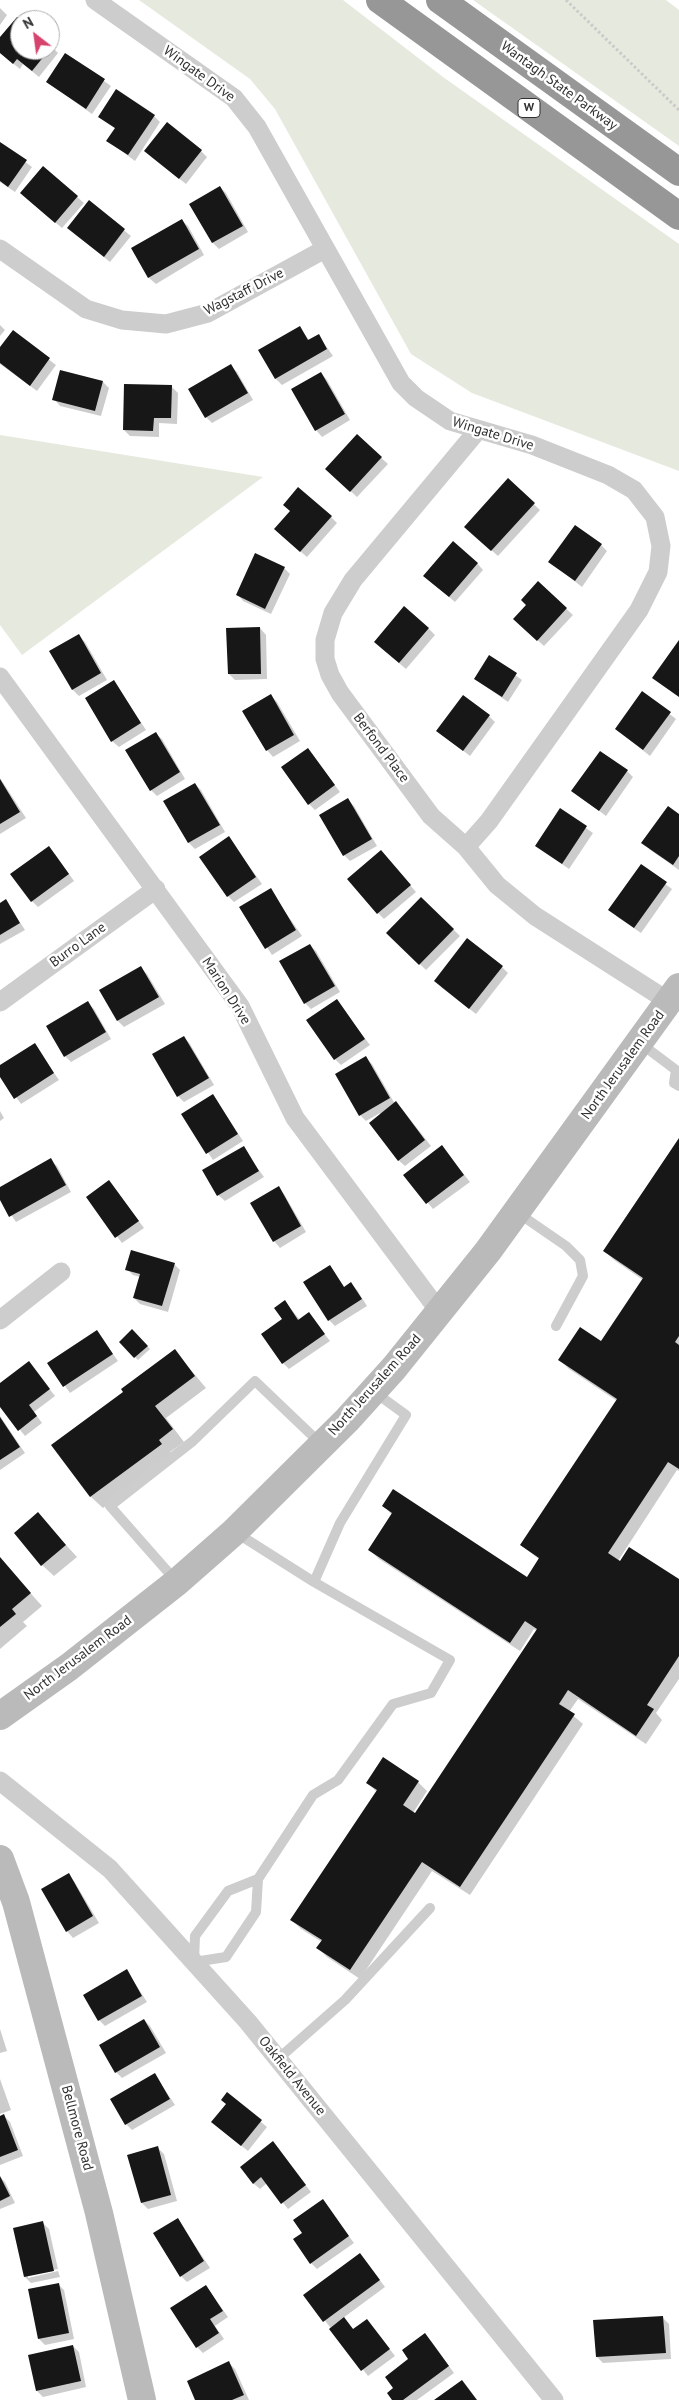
<!DOCTYPE html>
<html>
<head>
<meta charset="utf-8">
<style>
  body { margin:0 }
  #map { position:relative; width:679px; height:2400px; overflow:hidden; background:#fff; font-family:"PT Sans",sans-serif }
  canvas { display:block }
  .north { position:absolute; left:10px; top:10px; width:50px; height:50px; box-sizing:border-box; background:#fff; border:1px solid #acacac; border-radius:50%; rotate:330deg; font-size:14px; font-weight:700; line-height:20px; text-align:center; color:#303030 }
  .north::after { content:''; display:block; margin:auto; width:18px; height:22px; background:#d6446e; clip-path:polygon(50% 0,100% 100%,50% 72%,0 100%) }
</style>
</head>
<body>
<div id="map">
<canvas width="679" height="2400"></canvas>
<div class="north">N</div>
</div>
<script>
const g = document.querySelector('canvas').getContext('2d');
g.lineJoin = 'round';
function paint(path, color) {
  g.fillStyle = color;
  g.fill(path, 'evenodd');
}
function poly(rows) {
  const path = new Path2D();
  for (const r of rows) {
    path.moveTo(r[0], r[1]);
    for (let i = 2; i < r.length; i += 2) path.lineTo(r[i], r[i + 1]);
  }
  return path;
}
function trace(path, color, width, dash) {
  g.strokeStyle = color;
  g.lineWidth = width;
  g.lineCap = dash ? 'butt' : 'round';
  g.setLineDash(dash || []);
  g.stroke(path);
}
function label(font, color, halo, rows, align = 'center') {
  g.font = font + ' "PT Sans",sans-serif';
  g.lineWidth = 5;
  g.setLineDash([]);
  g.textBaseline = 'middle';
  g.strokeStyle = halo;
  g.fillStyle = color;
  for (const [text, x, y, turn = 0] of rows) {
    g.save();
    g.translate(x, y);
    g.rotate((+turn || 0) * Math.PI / 180);
    g.textAlign = isNaN(turn) ? turn : align;
    if (halo) g.strokeText(text, 0, 0);
    g.fillText(text, 0, 0);
    g.restore();
  }
}
paint(poly([
  [139,0,343,0,443,77,679,244,679,471,472,393,411,354,275,109,250,79],
  [473,0,666,0,679,10,679,146],
  [0,435,263,477,22,655,0,625]
]), '#e6e9dd');
paint(poly([
  [0,8,7,15,0,25],
  [20,21,20,50,50,50,50,45,58,53,39,77,23,64,20,69,0,53,0,39],
  [66,54,111,86,92,114,47,82],
  [154,116,160,122,135,161,108,141,116,129,99,117],
  [0,143,32,167,15,192,0,182],
  [201,151,207,157,186,184,152,157],
  [43,167,84,203,62,228,27,199],
  [220,187,226,193,248,232,219,249,213,243,191,204],
  [89,202,131,236,110,262,75,234],
  [181,220,188,226,204,255,156,284,149,278,133,248],
  [0,325,5,330,0,336],
  [299,327,310,341,319,336,333,356,282,385,276,379,259,351],
  [13,332,56,365,37,391,0,364,0,349],
  [231,366,237,372,253,400,212,423,206,417],
  [321,373,327,380,350,420,322,437,316,430],
  [103,382,109,388,101,416,60,406,54,399],
  [171,386,178,393,177,424,159,423,159,437,130,436,124,430],
  [357,436,388,464,357,497,333,475],
  [508,480,540,510,498,556,472,533],
  [291,512,331,517,337,523,307,557,281,535],
  [601,545,607,551,582,587,550,562],
  [477,563,483,570,455,602,431,582],
  [284,568,290,574,271,614,243,601,237,594],
  [538,583,573,615,544,646,521,625],
  [260,628,266,635,267,679,235,680,229,674],
  [429,629,435,635,406,669,381,648],
  [79,636,85,642,107,680,79,696,73,690,51,652],
  [490,657,522,680,508,702,475,679],
  [114,682,146,730,119,747,112,741],
  [643,693,676,719,650,756,616,729],
  [271,696,277,702,300,741,273,757,267,750],
  [489,716,495,722,470,756,438,731],
  [155,733,162,739,185,779,157,796,151,790],
  [308,749,340,792,315,810,309,804],
  [627,771,633,777,606,816,573,791],
  [0,778,26,818,0,834],
  [195,784,201,790,225,832,195,849,189,843,165,801],
  [348,800,354,806,377,846,350,861,344,855],
  [560,810,593,833,569,869,536,846],
  [679,815,679,870,649,849],
  [229,838,262,884,234,902,228,896],
  [55,854,74,881,38,907,32,901],
  [387,858,416,892,384,919,378,913],
  [641,866,672,889,641,933,616,916],
  [270,890,302,936,272,955,241,908],
  [421,898,460,936,426,970,388,933],
  [6,901,25,930,0,944,0,904],
  [310,945,316,951,340,992,311,1009,305,1003],
  [502,967,508,973,476,1014,441,987],
  [141,968,147,974,165,1004,124,1027,118,1021,101,991],
  [336,1000,370,1045,341,1065,335,1059],
  [88,1003,94,1009,111,1039,71,1062,65,1056],
  [184,1037,190,1044,214,1085,184,1102,178,1096],
  [34,1044,59,1080,21,1104,0,1074,0,1066],
  [366,1058,372,1064,395,1104,402,1109,431,1146,405,1166,398,1160,380,1113,366,1121,360,1115],
  [213,1095,243,1141,213,1160,183,1114],
  [0,1111,4,1118,0,1121],
  [679,1140,679,1471,677,1470,618,1561,679,1581,679,1679,656,1713,662,1720,646,1744,578,1699,569,1712,583,1724,470,1895,432,1871,360,1979,327,1957,318,1948,322,1942,301,1929,292,1920,377,1792,367,1783,418,1782,427,1791,413,1813,416,1815,537,1631,534,1629,520,1651,379,1559,369,1549,392,1515,384,1506,527,1579,540,1560,521,1545,617,1401,569,1369,560,1360,602,1343,643,1280,614,1260,605,1251],
  [442,1147,470,1182,433,1209,405,1175],
  [243,1148,264,1177,225,1201,218,1195],
  [50,1160,57,1166,71,1192,16,1222,0,1198,0,1188],
  [109,1181,144,1228,122,1243,87,1197],
  [278,1188,284,1194,306,1232,280,1248,274,1241],
  [174,1264,180,1270,168,1312,140,1304,134,1298,140,1277,133,1275,127,1269],
  [330,1266,345,1288,351,1284,357,1290,367,1306,335,1326,329,1320],
  [285,1302,300,1320,309,1314,330,1341,289,1369,283,1363],
  [132,1331,150,1349,138,1360,120,1342],
  [97,1332,118,1361,70,1393,49,1363],
  [175,1351,206,1388,166,1418,184,1442,170,1452,173,1456,103,1508,91,1497,52,1445,124,1392],
  [29,1363,55,1396,34,1412,42,1423,25,1436,0,1405,0,1384],
  [0,1416,25,1453,0,1470],
  [38,1514,77,1557,54,1576,42,1565],
  [0,1559,42,1606,23,1622,27,1626,0,1649],
  [68,1875,74,1881,99,1923,73,1938,67,1931,43,1890],
  [127,1971,147,2002,105,2026,99,2020],
  [144,2020,150,2026,166,2053,122,2078,116,2072],
  [0,2029,7,2051,0,2053],
  [155,2075,175,2105,132,2130,126,2124],
  [0,2079,11,2110,0,2114],
  [227,2094,267,2127,248,2151,219,2128,227,2104],
  [4,2116,10,2122,23,2156,0,2165,0,2117],
  [273,2143,311,2192,288,2209,267,2183,260,2189,253,2183],
  [158,2148,164,2154,177,2201,148,2209,142,2203],
  [0,2177,5,2182,15,2203,0,2209],
  [323,2201,354,2243,317,2269,311,2263],
  [178,2220,210,2268,187,2282,181,2276],
  [43,2223,49,2229,58,2269,28,2275,28,2278,58,2271,60,2277,31,2283,25,2277,15,2229],
  [360,2254,385,2287,343,2318,354,2330,367,2320,395,2356,368,2376,305,2295],
  [58,2284,64,2290,74,2339,45,2345,39,2339],
  [206,2286,228,2317,215,2326,224,2339,203,2353,197,2347],
  [663,2318,669,2324,671,2359,603,2363,597,2357],
  [431,2341,454,2373,417,2400,394,2400,395,2388],
  [73,2346,79,2352,86,2387,43,2397,37,2391],
  [229,2363,235,2369,249,2400,197,2400]
]), '#0003');
paint(poly([
  [17,17,20,19,20,50,49,50,32,71,17,59,13,64,0,53,0,37],
  [65,53,105,79,86,109,46,82],
  [116,89,155,115,128,155,106,141,115,128,98,117],
  [167,122,202,150,179,179,144,151],
  [0,142,27,160,8,187,0,181],
  [43,166,78,196,55,223,20,193],
  [220,186,243,226,212,243,189,204],
  [89,200,125,229,104,257,67,228],
  [182,219,199,249,148,278,131,248],
  [300,326,308,340,319,334,327,349,275,379,258,350],
  [13,330,50,358,30,386,0,363,0,347],
  [231,364,248,393,205,418,188,389],
  [60,370,103,381,95,411,52,400],
  [321,372,345,414,315,431,291,389],
  [124,384,172,385,171,418,154,418,153,431,123,430],
  [357,434,382,457,350,492,325,469],
  [508,478,535,503,491,551,464,527],
  [298,487,332,516,300,552,274,529,290,511,283,505],
  [575,525,602,544,575,581,548,562],
  [453,541,478,563,449,597,423,576],
  [255,553,285,567,265,609,236,595],
  [538,581,567,608,537,641,513,619,526,605,521,600],
  [404,606,429,628,399,663,374,642],
  [260,627,261,674,228,674,226,628],
  [79,634,101,673,72,690,49,651],
  [679,640,679,697,652,678],
  [489,655,517,673,502,697,474,679],
  [114,680,141,723,111,742,85,698],
  [642,691,671,712,643,750,615,729],
  [271,694,294,735,266,751,242,711],
  [463,695,490,715,463,751,436,731],
  [156,732,180,772,150,791,125,750],
  [308,748,335,785,308,805,281,767],
  [600,751,628,770,599,811,571,791],
  [0,779,20,812,0,824],
  [195,783,220,825,188,843,163,801],
  [348,798,372,839,343,856,319,815],
  [668,806,679,814,679,856,673,865,641,843],
  [560,808,587,826,562,864,535,846],
  [229,836,256,877,227,897,199,857],
  [49,846,69,874,31,902,10,874],
  [381,850,411,885,377,914,347,879],
  [641,864,667,882,634,928,608,910],
  [271,888,296,930,265,949,239,907],
  [421,897,454,929,419,965,386,933],
  [6,899,20,923,0,935,0,903],
  [467,938,503,966,469,1009,434,981],
  [310,944,335,986,304,1004,279,961],
  [141,966,159,997,117,1021,99,990],
  [337,999,365,1039,334,1060,306,1020],
  [88,1001,106,1032,64,1057,46,1026],
  [184,1036,209,1078,177,1097,152,1054],
  [35,1043,54,1073,14,1099,0,1077,0,1065],
  [366,1056,390,1098,359,1116,335,1074],
  [213,1094,238,1134,206,1154,181,1114],
  [396,1101,425,1140,398,1161,369,1123],
  [679,1138,679,1336,675,1342,679,1345,679,1469,668,1462,608,1553,620,1561,629,1547,679,1579,679,1656,647,1705,654,1709,636,1736,568,1690,559,1704,575,1714,460,1887,422,1862,350,1970,316,1948,322,1940,290,1920,377,1790,366,1783,383,1757,419,1781,403,1805,415,1813,537,1629,525,1621,510,1643,368,1550,392,1513,382,1506,393,1489,527,1577,539,1558,520,1545,617,1399,558,1360,580,1327,601,1341,643,1278,603,1251],
  [442,1145,464,1175,426,1204,403,1175],
  [244,1146,259,1171,217,1196,202,1170],
  [51,1158,66,1185,9,1217,0,1200,0,1187],
  [109,1180,139,1221,115,1238,86,1197],
  [279,1186,301,1226,273,1242,250,1203],
  [131,1250,175,1263,162,1306,133,1298,140,1274,125,1270],
  [330,1265,344,1287,351,1282,362,1299,328,1321,303,1282],
  [285,1300,298,1320,309,1312,325,1334,282,1364,261,1334,282,1319,274,1308],
  [132,1329,148,1346,134,1358,119,1342],
  [97,1330,113,1354,63,1387,47,1363],
  [175,1349,195,1376,155,1406,173,1429,159,1440,162,1444,90,1497,51,1445,123,1392,121,1389],
  [29,1361,50,1389,29,1405,37,1416,18,1431,0,1407,0,1383],
  [0,1417,20,1447,0,1460],
  [38,1512,66,1545,41,1566,14,1533],
  [0,1557,31,1593,12,1609,16,1614,0,1627],
  [69,1873,93,1916,66,1932,41,1889],
  [127,1969,142,1996,98,2021,83,1995],
  [144,2019,160,2047,115,2073,99,2045],
  [155,2073,170,2099,125,2125,110,2099],
  [227,2092,262,2120,241,2146,211,2122,226,2104,221,2100],
  [4,2114,18,2150,0,2157,0,2116],
  [273,2141,306,2185,281,2204,261,2177,253,2184,240,2167],
  [158,2146,171,2195,141,2203,127,2155],
  [0,2176,10,2196,0,2201],
  [323,2199,349,2236,310,2264,293,2239,302,2233,293,2220],
  [178,2218,204,2261,180,2277,153,2233],
  [43,2221,54,2271,24,2277,13,2228],
  [360,2253,380,2280,323,2322,303,2295],
  [59,2283,69,2333,38,2339,28,2289],
  [206,2285,223,2311,210,2319,219,2333,196,2348,170,2308],
  [663,2316,666,2353,596,2357,593,2320],
  [344,2317,353,2329,367,2319,390,2349,361,2371,329,2329],
  [425,2333,449,2366,403,2400,392,2400,387,2393,393,2388,385,2377,408,2359,402,2350],
  [73,2345,81,2381,36,2391,28,2355],
  [229,2361,244,2395,232,2400,195,2400,187,2381],
  [462,2380,477,2400,434,2400]
]), '#171717');
trace(poly([
  [566,0,679,110]
]), '#cacaca', 3, [2.5, 2.5]);
trace(poly([
  [640,1043,676,1070],
  [676,1070,674,1083,679,1086],
  [518,1213,566,1246,580,1260,583,1276,556,1326],
  [235,1532,314,1582,450,1660,431,1693,393,1704,338,1780,313,1795,258,1879],
  [176,1581,110,1506,193,1441,255,1381,321,1444],
  [314,1582,340,1523,406,1415,373,1391],
  [258,1879,256,1912,226,1957,194,1962,195,1936,228,1891,258,1879],
  [278,2059,345,2000,430,1908]
]), '#cdcdcd', 10);
trace(poly([
  [95,0,234,98,257,127,401,383,416,398,450,421,532,445,608,475,634,490,655,517,661,546,658,572,639,610,489,821,466,847],
  [0,249,86,309,122,320,166,324,208,313,325,249],
  [478,430,353,580,333,613,325,640,325,659,330,675,340,693,431,816,466,847,497,885,535,916,668,1001],
  [0,677,240,1006,295,1118,439,1311],
  [0,1002,156,889],
  [0,1320,61,1272],
  [0,1781,110,1869,248,2022,554,2400]
]), '#cdcdcd', 19);
trace(poly([
  [0,1716,69,1667,177,1582,234,1532,347,1420,394,1368,488,1251,679,987],
  [0,1859,16,1902,99,2213,142,2400]
]), '#bababa', 28);
trace(poly([
  [380,0,679,216],
  [440,0,679,172]
]), '#979797', 28);
for (const [x, y, w] of [
  [529,108,22]
]) {
  const box = new Path2D();
  box.roundRect(x - w / 2, y - 9.5, w, 19, 4);
  g.fillStyle = '#fff';
  g.fill(box);
  trace(box, '#303030', 1);
}
label('bold 12px', '#303030', null, [
  ["W",529,108]
]);
label('14px', '#303030', '#fff', [
  ["Wingate Drive",199,74,36],
  ["Wantagh State Parkway",559,86,36],
  ["Wagstaff Drive",244,292,-27],
  ["Wingate Drive",493,434,17],
  ["Berfond Place",381,748,53],
  ["Burro Lane",78,945,-36],
  ["Marion Drive",226,991,57],
  ["North Jerusalem Road",623,1065,-54],
  ["North Jerusalem Road",375,1385,-48],
  ["North Jerusalem Road",78,1658,-37],
  ["Oakfield Avenue",292,2076,51],
  ["Bellmore Road",77,2128,75]
]);
</script>
</body>
</html>
